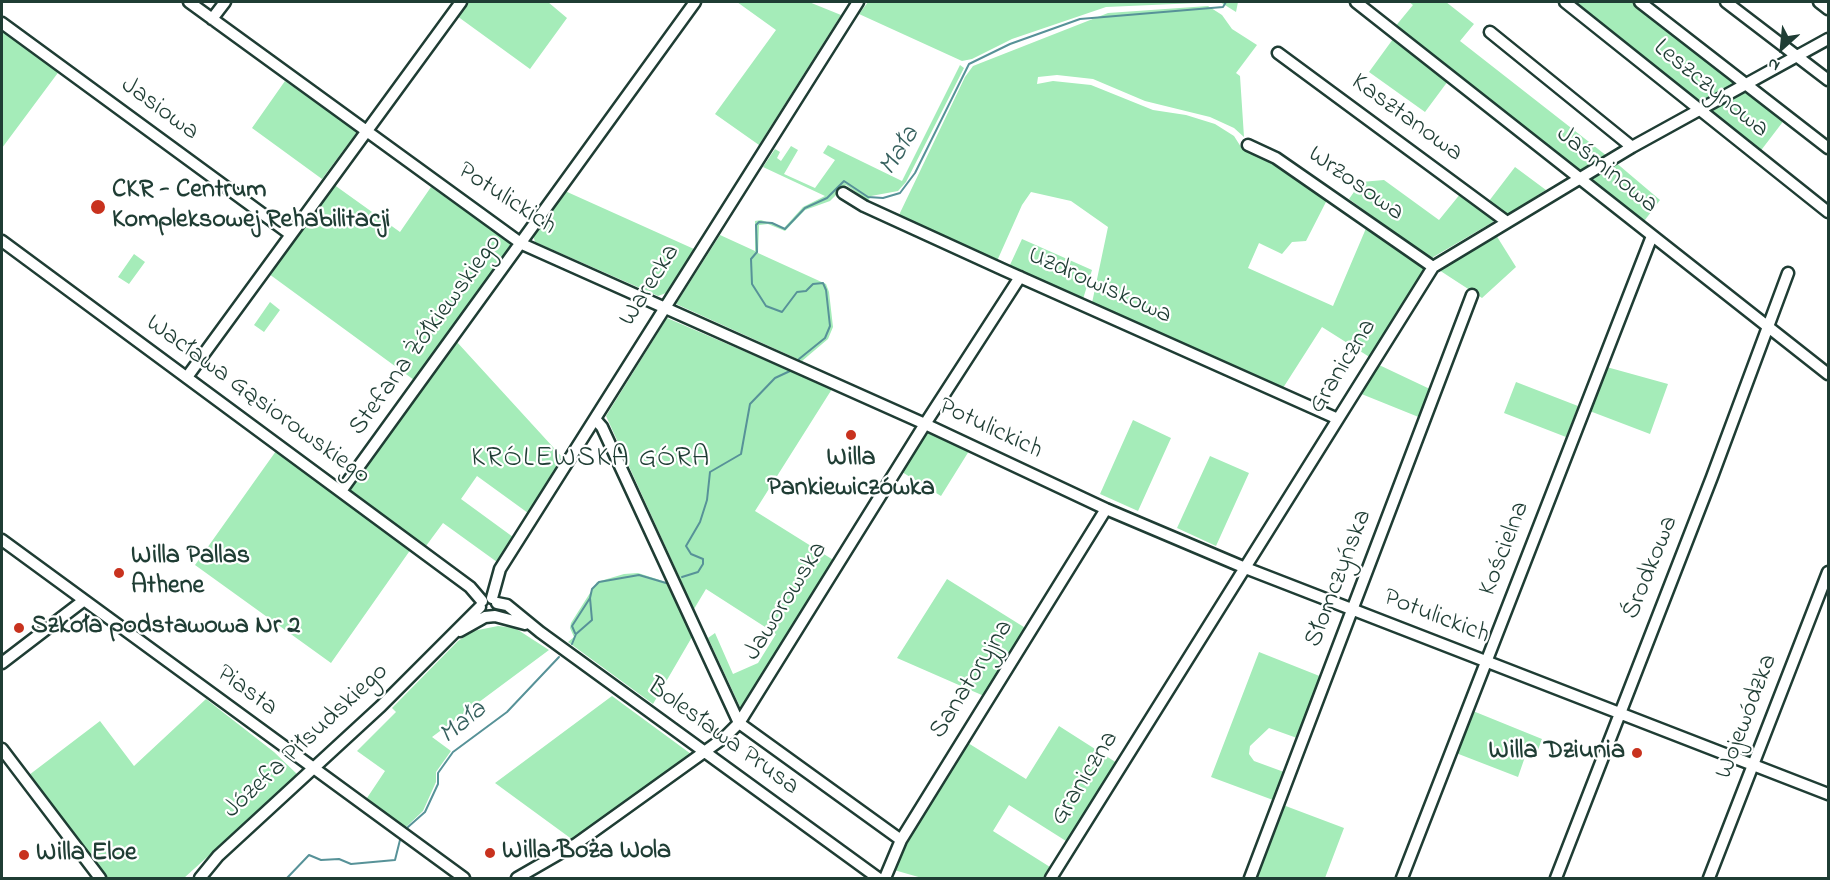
<!DOCTYPE html>
<html>
<head>
<meta charset="utf-8">
<style>
  body { margin:0 }
  #map { position:relative; width:1830px; height:880px; overflow:hidden; background:#fff; font-family:"Indie Flower",sans-serif }
  canvas { display:block }
  .frame { position:absolute; inset:0; border:3px solid #1f3d34; pointer-events:none }
  .north { position:absolute; left:1752px; top:18px; width:60px; height:60px; -webkit-text-stroke:4px #fff; paint-order:stroke; rotate:207deg; font-size:16px; font-weight:700; line-height:24px; text-align:center; color:#1f3d34 }
  .north::after { content:''; display:block; margin:auto; width:21px; height:27px; background:#1f3d34; clip-path:polygon(50% 0,100% 100%,50% 72%,0 100%) }
</style>
</head>
<body>
<div id="map">
<canvas width="1830" height="880"></canvas>
<div class="frame"></div>
<div class="north">N</div>
</div>
<script>
const g = document.querySelector('canvas').getContext('2d');
g.lineJoin = 'round';
function paint(path, color) {
  g.fillStyle = color;
  g.fill(path, 'evenodd');
}
function poly(rows) {
  const path = new Path2D();
  for (const r of rows) {
    path.moveTo(r[0], r[1]);
    for (let i = 2; i < r.length; i += 2) path.lineTo(r[i], r[i + 1]);
  }
  return path;
}
function trace(path, color, width, dash) {
  g.strokeStyle = color;
  g.lineWidth = width;
  g.lineCap = dash ? 'butt' : 'round';
  g.setLineDash(dash || []);
  g.stroke(path);
}
function label(font, color, halo, rows, align = 'center') {
  g.font = font + ' "Indie Flower",sans-serif';
  g.lineWidth = 4.5;
  g.setLineDash([]);
  g.textBaseline = 'middle';
  g.strokeStyle = halo;
  g.fillStyle = color;
  for (const [text, x, y, turn = 0] of rows) {
    g.save();
    g.translate(x, y);
    g.rotate((+turn || 0) * Math.PI / 180);
    g.textAlign = isNaN(turn) ? turn : align;
    if (halo) g.strokeText(text, 0, 0);
    g.fillText(text, 0, 0);
    g.restore();
  }
}
paint(poly([
  [467,2,548,2,567,18,530,69,457,16],
  [737,2,809,2,841,15,759,145,715,114,776,30],
  [868,2,1238,2,1236,12,1220,2,1106,7,1012,39,972,59,962,61,859,14],
  [1409,2,1446,2,1474,24,1460,41,1607,156,1576,172,1394,28,1413,5],
  [1571,2,1636,2,1735,81,1734,85,1699,104],
  [1208,6,1222,15,1232,29,1257,45,1236,73,1240,76,1244,137,1234,128,1210,117,1145,101,1093,79,1057,75,1038,77,1037,84,1053,81,1091,85,1153,110,1186,115,1215,124,1234,136,1241,147,1272,162,1328,198,1306,241,1292,242,1282,254,1259,243,1248,268,1333,306,1367,226,1426,270,1371,358,1322,327,1283,388,1092,303,1108,227,1071,201,1031,192,1022,205,997,261,899,215,965,77,973,66,1108,13],
  [2,28,60,70,2,148],
  [1393,39,1448,81,1425,112,1369,72],
  [960,65,964,68,906,182,898,191,871,196,868,201,846,185,830,201,805,210,785,231,768,224,759,225,758,253,826,284,829,292,833,327,828,339,802,361,676,304,720,235,755,251,755,221,761,220,784,228,803,207,825,196,763,167,775,149,780,152,777,158,781,161,791,146,798,150,784,174,815,188,835,160,823,153,828,145,902,181],
  [285,81,357,132,322,179,252,128],
  [1745,89,1785,119,1759,153,1710,111],
  [1614,161,1660,200,1642,224,1593,184,1590,176],
  [1515,167,1546,190,1506,215,1489,201],
  [1384,180,1439,220,1461,193,1493,216,1493,222,1430,259,1349,199,1361,182],
  [333,184,400,232,431,187,513,245,414,380,269,274],
  [565,191,694,249,666,293,658,296,535,242,533,235],
  [1496,235,1516,267,1482,298,1439,270,1441,266],
  [1022,239,1092,270,1083,299,1009,267],
  [134,254,145,262,129,284,118,277],
  [270,302,280,310,264,332,254,325],
  [667,318,832,389,755,511,835,561,741,709,708,638,715,633,733,674,758,663,776,634,706,589,694,609,606,416],
  [456,341,563,458,528,513,477,476,461,499,513,537,497,562,443,523,426,546,349,489],
  [1377,364,1432,390,1421,418,1359,393],
  [1603,366,1668,384,1650,434,1587,410],
  [1516,382,1578,406,1566,437,1504,413],
  [1133,420,1171,438,1138,511,1100,494],
  [927,432,969,451,941,496,902,472],
  [276,451,411,549,331,663,195,565],
  [1210,456,1249,473,1216,546,1177,528],
  [638,573,666,582,692,637,653,704,568,642,574,637,570,628,571,623,597,582,624,574],
  [947,579,1027,629,984,696,897,658],
  [498,626,515,628,549,650,432,737,451,751,436,772,436,782,423,811,405,828,367,798,385,771,357,751,396,712,392,708,458,641,473,631],
  [1259,652,1322,677,1297,738,1269,728,1250,746,1249,754,1254,761,1284,772,1273,800,1211,777],
  [612,696,691,754,573,840,495,783],
  [206,699,274,752,298,775,184,878,108,878,29,775,100,721,134,766],
  [1473,711,1542,739,1535,758,1526,754,1518,777,1456,753],
  [1059,726,1117,763,1066,841,1009,805,993,831,1050,867,1043,878,922,878,894,870,900,847,968,743,1026,779],
  [1283,805,1344,828,1325,878,1254,878]
]), '#a5ecb9');
trace(poly([
  [799,359,825,338,830,326,826,290,823,283,813,284,806,291,797,292,782,312,766,306,752,284,751,259,757,252,756,225,759,222,772,223,785,229,805,208,827,198,844,181,868,197,883,198,900,193,915,173,969,64,1010,44,1080,19,1223,7,1226,2],
  [682,577,698,572,703,564,703,559,691,554,686,546,700,522,707,500,710,472,741,454,750,404,775,378,790,371],
  [575,633,572,626,590,598],
  [572,644,576,634,592,620,590,598,592,589,599,582,639,575,666,583],
  [408,827,425,812,438,784,438,773,453,752,507,712,559,657],
  [287,878,309,855,321,860,339,859,351,864,395,860,400,840]
]), '#579298', 2);
const minor = poly([
  [189,2,522,244,925,424,1106,509,1243,567,1828,794],
  [1356,2,1828,374],
  [1565,2,1828,212],
  [1640,2,1828,148],
  [1726,2,1828,80],
  [1819,2,1828,9],
  [212,19,225,2],
  [2,23,290,234],
  [1490,32,1632,147],
  [1278,53,1507,222],
  [1248,145,1276,158,1433,267],
  [843,193,864,206,1004,270,1338,419],
  [2,241,470,587,482,601],
  [187,377,461,2],
  [595,419,602,427,739,723,901,840],
  [341,491,695,2],
  [2,540,464,878],
  [492,598,500,569,858,2],
  [497,603,507,605,540,632,878,878],
  [460,631,485,617,495,616,525,624],
  [2,663,83,601],
  [2,749,100,878],
  [200,878,218,856,381,706,480,607],
  [517,878,576,844,725,737,739,723,925,424,1020,277],
  [885,878,901,840,1106,509],
  [1051,878,1433,267,1632,147,1828,39],
  [1250,878,1472,295],
  [1402,878,1652,236],
  [1556,878,1712,477,1788,273],
  [1709,878,1828,572]
]);
trace(minor, '#1f3d34', 15);
trace(minor, '#fff', 10);
for (const [x, y, r, color] of [
  [98,207,8,"#c8321e"],
  [851,435,6,"#c8321e"],
  [119,573,6,"#c8321e"],
  [19,628,6,"#c8321e"],
  [1637,753,6,"#c8321e"],
  [490,853,6,"#c8321e"],
  [24,855,6,"#c8321e"]
]) {
  const dot = new Path2D();
  dot.arc(x, y, r, 0, 2 * Math.PI);
  g.fillStyle = color;
  g.fill(dot);
  trace(dot, '#fff', 2);
}
label('26px', '#1f3d34', '#fff', [
  ["Leszczynowa",1710,90,39],
  ["Jasiowa",159,110,36],
  ["Kasztanowa",1406,119,36],
  ["Jaśminowa",1606,171,39],
  ["Wrzosowa",1355,185,35],
  ["Potulickich",506,200,33],
  ["Warecka",651,286,-58],
  ["Uzdrowiskowa",1099,287,24],
  ["Stefana Żółkiewskiego",427,336,-54],
  ["Graniczna",1344,367,-58],
  ["Wacława Gąsiorowskiego",257,401,36],
  ["Potulickich",990,430,25],
  ["Kościelna",1506,549,-69],
  ["Środkowa",1652,568,-68],
  ["Słomczyńska",1340,579,-69],
  ["Jaworowska",787,602,-58],
  ["Potulickich",1436,618,21],
  ["Sanatoryjna",973,680,-58],
  ["Piasta",246,692,36],
  ["Wojewódzka",1748,717,-69],
  ["Bolesława Prusa",722,738,36],
  ["Józefa Piłsudskiego",307,742,-43],
  ["Graniczna",1086,779,-58]
]);
label('bold 26px', '#1f3d34', '#fff', [
  ["CKR - Centrum",112,192],
  ["Kompleksowej Rehabilitacji",112,222],
  ["Willa",851,460,"center"],
  ["Pankiewiczówka",851,490,"center"],
  ["Willa Pallas",131,558],
  ["Athene",131,588],
  ["Szkoła podstawowa Nr 2",31,628],
  ["Willa Dziunia",1625,753,"right"],
  ["Willa Boża Wola",502,853],
  ["Willa Eloe",36,855]
], 'left');
label('italic 27px', '#36605e', '#fff', [
  ["Mała",901,152,-58],
  ["Mała",464,724,-39]
]);
g.letterSpacing = '1.5px';
label('28px', '#1f3d34', '#fff', [
  ["KRÓLEWSKA GÓRA",591,460]
]);
g.letterSpacing = '0px';
</script>
</body>
</html>
